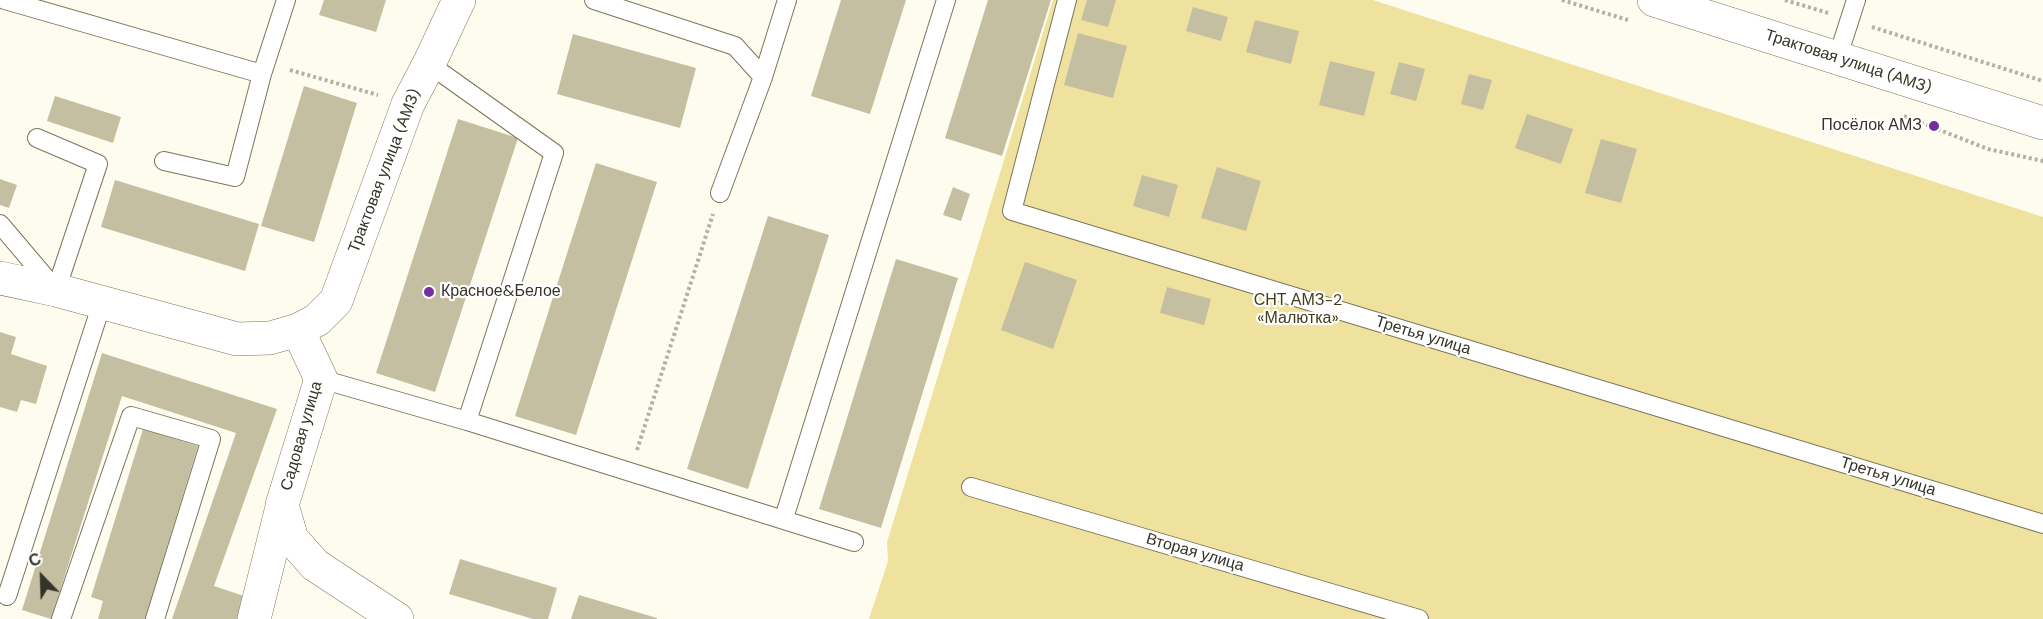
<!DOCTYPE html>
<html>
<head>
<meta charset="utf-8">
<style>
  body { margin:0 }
  #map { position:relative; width:2043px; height:619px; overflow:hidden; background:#fefcef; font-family:"DM Sans",sans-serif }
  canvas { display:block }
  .north { position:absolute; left:12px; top:547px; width:60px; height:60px; -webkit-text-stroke:4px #fff; paint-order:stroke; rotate:337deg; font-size:16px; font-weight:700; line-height:24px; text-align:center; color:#363428 }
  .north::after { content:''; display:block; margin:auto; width:21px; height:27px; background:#363428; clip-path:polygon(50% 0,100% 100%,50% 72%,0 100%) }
</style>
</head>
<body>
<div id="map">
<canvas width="2043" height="619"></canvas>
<div class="north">С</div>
</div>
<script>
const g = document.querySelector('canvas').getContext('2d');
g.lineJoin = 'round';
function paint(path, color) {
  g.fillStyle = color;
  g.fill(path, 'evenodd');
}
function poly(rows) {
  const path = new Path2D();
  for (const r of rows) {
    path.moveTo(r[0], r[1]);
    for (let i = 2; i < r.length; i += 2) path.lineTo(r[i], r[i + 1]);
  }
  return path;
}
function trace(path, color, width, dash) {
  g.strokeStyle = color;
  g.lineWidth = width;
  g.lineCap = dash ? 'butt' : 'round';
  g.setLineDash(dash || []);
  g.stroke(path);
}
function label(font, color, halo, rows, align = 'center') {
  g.font = font + ' "DM Sans",sans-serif';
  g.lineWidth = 4.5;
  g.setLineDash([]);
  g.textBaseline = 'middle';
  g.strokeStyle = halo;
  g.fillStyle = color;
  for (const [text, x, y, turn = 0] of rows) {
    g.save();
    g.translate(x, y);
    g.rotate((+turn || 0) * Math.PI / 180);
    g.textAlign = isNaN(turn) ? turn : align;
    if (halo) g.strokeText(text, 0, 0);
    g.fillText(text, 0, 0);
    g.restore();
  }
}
paint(poly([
  [1053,0,1373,0,2043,217,2043,619,869,619,888,561,887,542]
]), '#efe19e');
paint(poly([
  [324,0,386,0,376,32,319,15],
  [841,0,906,0,870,114,811,96],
  [988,0,1051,0,1002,156,945,138],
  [1087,0,1116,0,1108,27,1081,20],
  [1193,7,1228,17,1221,41,1186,31],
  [1255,20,1299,31,1291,64,1246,52],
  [1078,33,1127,46,1113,98,1064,85],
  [573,34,696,68,680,128,557,94],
  [1330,61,1375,72,1364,116,1319,105],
  [1399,62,1425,69,1416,101,1390,94],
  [1469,74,1492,80,1483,110,1461,104],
  [304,86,357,103,314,242,261,226],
  [55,96,121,117,113,143,47,121],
  [1527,114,1573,129,1561,164,1515,148],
  [458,119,518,138,435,392,376,373],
  [1601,139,1637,149,1621,203,1585,193],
  [596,163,657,182,576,435,515,416],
  [1217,167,1261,181,1246,231,1201,218],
  [1142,175,1178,185,1169,217,1133,206],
  [0,179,17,185,9,208,0,205],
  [115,180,259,224,245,271,101,227],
  [953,187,970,194,961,221,943,215],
  [768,216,829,235,748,489,687,469],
  [896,259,958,278,881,528,819,509],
  [1025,262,1077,280,1053,349,1001,330],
  [1167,287,1211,299,1204,325,1160,313],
  [0,332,16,337,11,354,47,366,36,404,21,400,17,412,0,407],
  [102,353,277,409,214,586,244,596,238,619,172,619,236,433,122,396,51,619,22,610],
  [143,429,198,446,145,619,98,619,103,601,91,597],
  [460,559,557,588,548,619,533,619,449,594],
  [579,595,657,618,657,619,571,619]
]), '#c5bfa1');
const service = poly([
  [5,0,262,74],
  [594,0,735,46,763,77],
  [1067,0,1012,211,2043,524],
  [1837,59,1856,0],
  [429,64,554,153,467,421],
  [164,161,235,177,262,74,286,0],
  [720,193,763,77,787,0],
  [0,224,56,290,98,164,37,138],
  [321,379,467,421,854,542],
  [971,487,1419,619],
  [784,518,946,0],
  [7,596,102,303],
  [61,619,131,416,211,439,155,619]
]);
const minor = poly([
  [0,278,56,290,237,339,270,338,298,330,321,379,282,505,292,539,315,565,397,619],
  [298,330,317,320,336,301,408,104,429,64,459,0],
  [254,619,282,507]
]);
const tertiary = poly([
  [1654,0,2043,123]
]);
trace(service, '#7b7559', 20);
trace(minor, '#7b7559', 34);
trace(tertiary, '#7b7559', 34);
trace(poly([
  [1562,0,1628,20],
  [1785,0,1828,13],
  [1872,27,2043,81],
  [290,70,378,95],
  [1904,116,1988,149,2043,161],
  [637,450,713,214]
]), '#b3b1a5', 4, [3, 3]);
trace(service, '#fff', 18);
trace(minor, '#fff', 33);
trace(tertiary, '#fff', 33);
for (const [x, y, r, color] of [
  [1934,126,6,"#732ea1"],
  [429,292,6,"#732ea1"]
]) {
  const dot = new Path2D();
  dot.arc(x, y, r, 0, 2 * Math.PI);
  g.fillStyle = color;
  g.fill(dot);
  trace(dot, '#fff', 2);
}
label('16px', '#363428', '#fff', [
  ["Трактовая улица (АМЗ)",1848,62,18],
  ["Трактовая улица (АМЗ)",385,171,-69],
  ["Третья улица",1423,336,17],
  ["Садовая улица",302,436,-74],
  ["Третья улица",1888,477,17],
  ["Вторая улица",1195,553,16]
]);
label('16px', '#363428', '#fff', [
  ["Посёлок АМЗ",1922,126],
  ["Красное&Белое",441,292,"left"]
], 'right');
label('16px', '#443d18', '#fff', [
  ["СНТ АМЗ-2",1298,301],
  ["«Малютка»",1298,319]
]);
</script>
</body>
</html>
